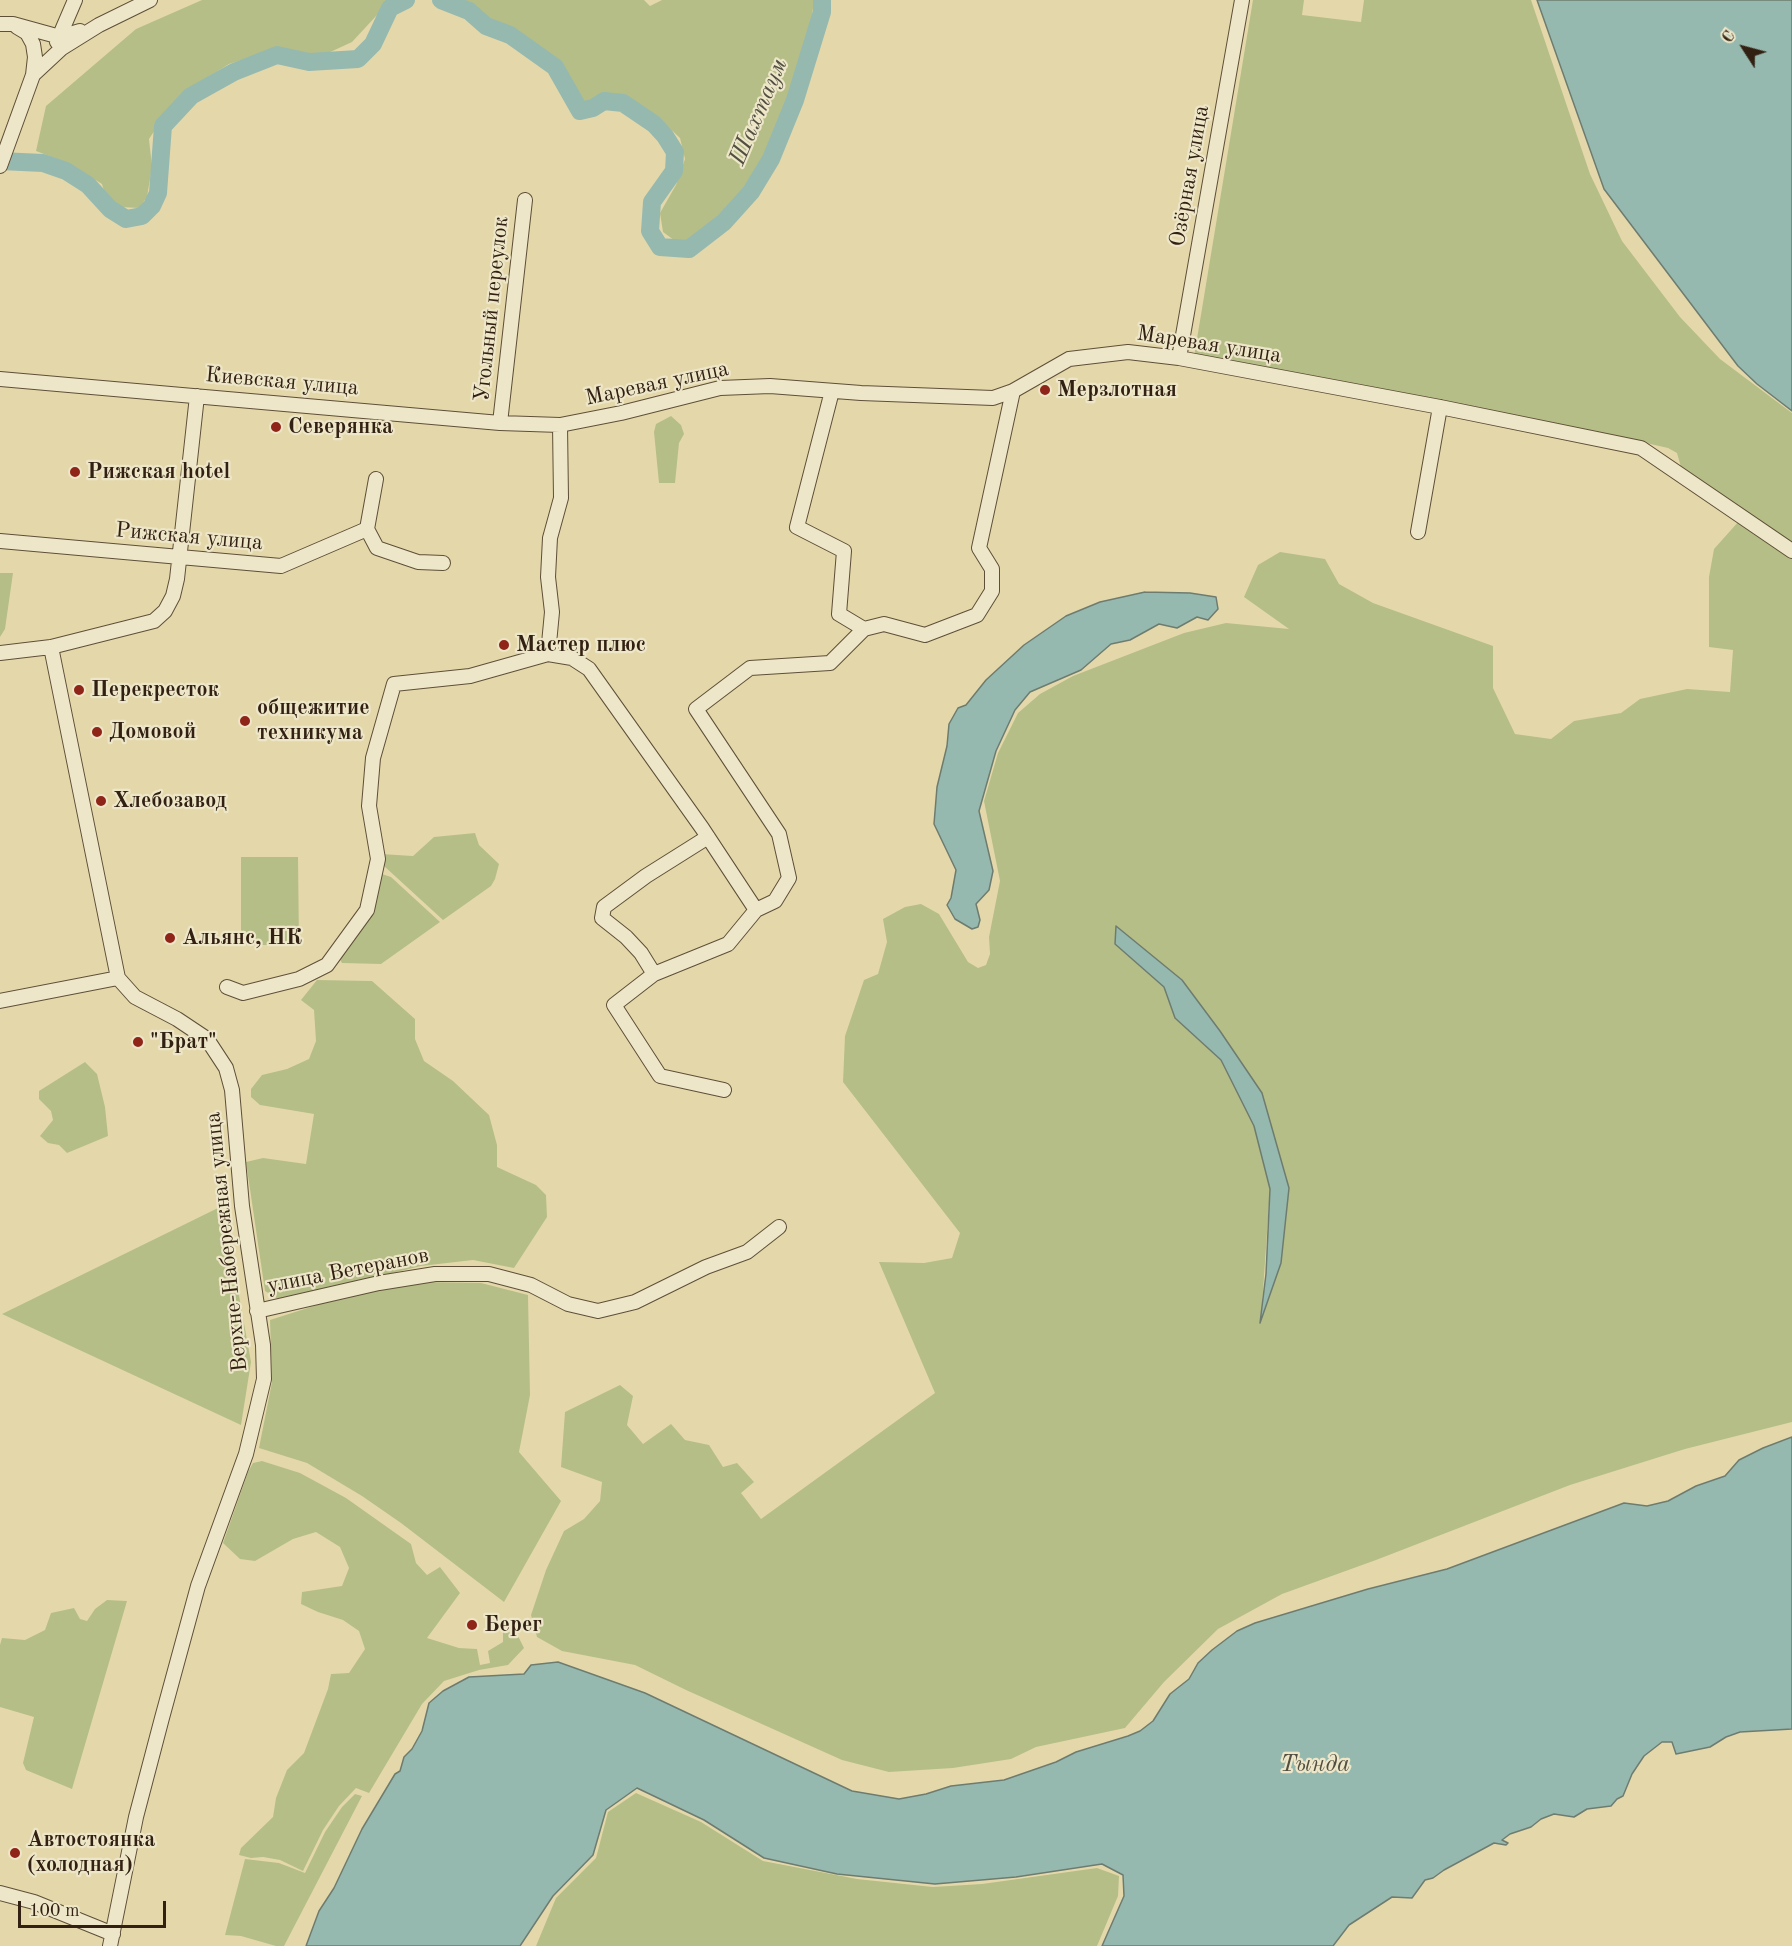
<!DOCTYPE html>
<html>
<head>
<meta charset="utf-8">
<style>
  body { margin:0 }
  #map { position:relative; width:1792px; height:1946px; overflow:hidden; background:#e4d8ab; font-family:"Old Standard TT",serif }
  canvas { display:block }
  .north { position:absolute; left:1714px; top:18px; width:60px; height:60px; -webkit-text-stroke:4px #ede6c8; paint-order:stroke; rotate:306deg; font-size:16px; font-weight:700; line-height:24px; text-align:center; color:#322112 }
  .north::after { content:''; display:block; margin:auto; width:21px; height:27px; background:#322112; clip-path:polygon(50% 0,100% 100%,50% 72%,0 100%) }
  .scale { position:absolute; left:18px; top:1901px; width:148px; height:27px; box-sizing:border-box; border:3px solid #322112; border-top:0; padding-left:8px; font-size:18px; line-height:21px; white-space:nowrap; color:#322112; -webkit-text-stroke:4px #ede6c8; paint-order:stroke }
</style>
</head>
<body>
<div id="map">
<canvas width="1792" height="1946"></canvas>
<div class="north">С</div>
<div class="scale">100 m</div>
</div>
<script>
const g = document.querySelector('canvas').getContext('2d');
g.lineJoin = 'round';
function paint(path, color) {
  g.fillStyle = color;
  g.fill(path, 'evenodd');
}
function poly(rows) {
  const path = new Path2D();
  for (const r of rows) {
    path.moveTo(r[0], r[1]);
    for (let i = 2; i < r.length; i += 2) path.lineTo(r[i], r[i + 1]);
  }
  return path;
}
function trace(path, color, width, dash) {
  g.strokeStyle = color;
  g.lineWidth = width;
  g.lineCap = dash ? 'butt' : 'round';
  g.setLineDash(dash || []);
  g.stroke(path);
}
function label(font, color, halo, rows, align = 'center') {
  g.font = font + ' "Old Standard TT",serif';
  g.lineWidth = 4.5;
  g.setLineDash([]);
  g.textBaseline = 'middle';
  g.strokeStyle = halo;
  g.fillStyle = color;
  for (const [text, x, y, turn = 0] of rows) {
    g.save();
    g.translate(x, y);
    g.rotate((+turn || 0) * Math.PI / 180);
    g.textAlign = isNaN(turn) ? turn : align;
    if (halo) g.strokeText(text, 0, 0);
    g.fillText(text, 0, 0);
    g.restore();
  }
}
paint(poly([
  [202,0,391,0,352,42,326,54,305,57,283,49,260,54,229,64,196,85,172,104,149,139,152,167,147,197,139,208,120,207,107,201,102,184,68,163,36,151,46,106,136,29],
  [456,0,644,0,650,6,662,0,814,0,811,25,798,66,776,129,753,178,720,217,692,239,678,243,663,232,660,213,676,185,685,159,680,138,661,120,628,99,600,96,583,103,555,58,510,27,490,20,465,2],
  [1253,0,1304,0,1302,15,1361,22,1364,0,1531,0,1590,174,1622,241,1680,317,1720,359,1792,413,1792,545,1692,477,1681,467,1677,453,1668,448,1624,438,1194,357],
  [671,416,681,425,684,434,679,443,675,483,659,483,654,432,656,424],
  [1739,521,1792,555,1792,1422,1685,1449,1570,1485,1376,1560,1282,1594,1218,1629,1164,1682,1125,1728,1036,1747,1011,1759,953,1768,889,1772,842,1760,686,1690,635,1665,562,1651,537,1637,531,1615,546,1570,564,1531,584,1519,600,1501,602,1482,561,1467,565,1412,620,1385,633,1396,627,1425,643,1444,671,1424,685,1440,709,1445,723,1467,737,1463,754,1482,741,1493,761,1519,935,1393,879,1262,924,1263,952,1258,960,1233,843,1082,845,1036,864,980,878,974,887,942,883,919,905,907,921,904,939,914,968,962,978,968,986,965,990,954,989,937,1000,881,984,801,998,753,1018,713,1040,694,1073,676,1184,633,1226,623,1289,629,1244,597,1258,565,1280,552,1325,559,1339,584,1373,603,1493,646,1493,688,1515,734,1551,739,1574,721,1621,713,1640,699,1687,689,1730,692,1733,650,1709,647,1709,577,1714,549],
  [1182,980,1220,1031,1262,1093,1281,1263,1261,1320,1270,1189,1254,1126,1221,1060,1175,1018,1164,987],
  [0,573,13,573,5,629,0,637],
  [475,833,479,845,499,864,495,879,491,886,443,920,384,866,381,862,381,854,413,856,434,837],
  [241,857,298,857,299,945,241,945],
  [379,873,391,877,440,922,381,964,342,963,338,956],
  [317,980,372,981,415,1019,415,1039,424,1061,453,1081,489,1115,497,1145,497,1167,536,1185,546,1195,547,1217,514,1268,473,1260,421,1266,280,1300,265,1291,246,1162,263,1158,306,1164,314,1114,260,1105,251,1097,251,1089,262,1075,287,1069,309,1059,316,1041,314,1010,301,1000],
  [85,1062,97,1074,105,1107,108,1136,67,1153,59,1145,48,1143,40,1136,53,1120,51,1111,39,1099,39,1091],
  [220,1207,236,1279,251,1362,241,1425,2,1314],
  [423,1282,481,1283,528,1295,530,1395,519,1452,561,1501,504,1602,401,1523,362,1496,307,1463,259,1448,272,1382,270,1320,339,1298],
  [262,1461,300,1473,346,1498,411,1544,416,1563,427,1575,440,1567,460,1593,427,1638,459,1648,477,1649,480,1665,490,1663,488,1651,503,1642,503,1631,517,1634,524,1648,508,1665,479,1670,444,1681,422,1704,369,1793,356,1788,339,1806,323,1830,303,1871,280,1860,263,1857,251,1858,239,1855,241,1848,273,1817,276,1798,287,1770,304,1753,328,1689,331,1674,349,1673,365,1649,359,1631,343,1620,318,1612,301,1604,302,1592,342,1586,349,1568,340,1547,316,1532,293,1539,255,1561,240,1559,223,1543,248,1472,253,1463],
  [107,1600,127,1601,72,1789,26,1770,23,1763,34,1717,0,1707,0,1645,2,1638,25,1640,45,1630,51,1613,74,1608,80,1619,87,1621,95,1609],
  [636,1793,701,1822,763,1861,857,1879,933,1887,982,1884,1097,1868,1119,1876,1118,1896,1097,1946,536,1946,556,1898,596,1858,608,1812],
  [355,1794,362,1796,284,1946,276,1946,241,1936,225,1935,245,1859,279,1863,305,1873,325,1832,342,1807]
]), '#b6be87');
const water = poly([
  [1537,0,1792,0,1792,411,1757,384,1738,366,1604,189,1537,0],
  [1145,592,1190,593,1216,597,1218,609,1208,620,1197,617,1177,628,1159,624,1130,640,1111,644,1081,670,1030,692,1015,710,996,751,979,811,993,871,989,890,976,904,980,920,978,927,972,929,955,919,947,905,951,898,956,870,934,824,937,787,947,746,949,724,958,708,966,705,986,680,1024,645,1066,616,1100,602,1145,592],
  [1116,926,1182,980,1220,1031,1262,1093,1289,1188,1281,1263,1260,1323,1266,1274,1270,1189,1254,1126,1221,1060,1175,1018,1164,987,1115,944,1116,926],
  [1792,1437,1792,1729,1740,1732,1726,1737,1710,1747,1676,1754,1672,1742,1662,1742,1644,1756,1632,1774,1623,1796,1617,1799,1611,1806,1587,1809,1574,1817,1554,1814,1541,1819,1531,1827,1510,1834,1502,1840,1508,1843,1506,1845,1494,1843,1444,1870,1433,1878,1425,1880,1412,1898,1392,1897,1349,1925,1333,1946,1102,1946,1124,1896,1123,1875,1102,1864,1016,1877,935,1884,837,1874,764,1858,704,1820,637,1788,606,1810,593,1855,553,1896,520,1946,306,1946,319,1911,334,1888,362,1829,395,1774,400,1771,404,1757,412,1749,422,1731,429,1703,443,1691,469,1677,524,1674,531,1665,558,1662,645,1693,852,1791,899,1799,926,1794,951,1786,1004,1780,1056,1762,1076,1752,1128,1736,1140,1731,1153,1721,1170,1694,1189,1679,1198,1663,1212,1650,1237,1631,1255,1623,1368,1589,1447,1569,1624,1503,1647,1506,1668,1501,1696,1486,1725,1476,1739,1460,1763,1448,1792,1437]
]);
paint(water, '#96b9af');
trace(water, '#6e7c70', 1.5);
trace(poly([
  [441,0,469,11,486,26,510,35,555,67,580,111,593,108,604,101,623,103,654,124,665,136,675,152,674,171,652,202,650,231,660,247,689,249,724,222,751,192,771,159,795,100,822,12,822,0],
  [0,161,43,163,66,171,88,185,110,209,126,219,142,216,152,206,158,193,163,126,191,96,234,72,277,55,309,62,358,59,373,44,390,8,406,0]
]), '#96b9af', 18);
const minor = poly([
  [0,24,13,24,60,37,80,31],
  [17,27,27,33,33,44,35,57,33,75],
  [57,42,75,0],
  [0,166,33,75,62,48,99,25,150,0],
  [1179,358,1242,0],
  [0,379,500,423,560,425,621,413,720,388,770,386,861,393,993,398,1013,391,1069,359,1128,352,1179,358,1440,407,1641,448,1792,551],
  [500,423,525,200],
  [367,529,377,548,418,562,443,563],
  [1418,532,1440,407],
  [0,541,281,566,367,529,376,479],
  [864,629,884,624,925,635,977,615,992,591,992,569,979,548,1013,391],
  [51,647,118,978,135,997,177,1019,207,1039,226,1068,232,1090,242,1206,263,1345,264,1379,246,1454,198,1586,162,1718,136,1817,110,1946],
  [0,653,51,647,154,621,165,611,173,596,177,579,197,396],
  [548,654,552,612,548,577,550,538,561,498,560,425],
  [756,910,775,901,789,878,779,834,696,709,750,668,830,663,864,629,839,614,844,551,797,527,832,391],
  [654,974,641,953,626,937,602,918,604,907,646,876,708,837],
  [227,987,243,993,299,979,327,965,367,910,378,859,369,806,373,758,394,684,470,676,548,654,572,658,589,669,702,828,756,910,728,944,654,974,614,1005,660,1076,724,1090],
  [0,1001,118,978],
  [257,1311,379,1283,435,1274,489,1274,531,1285,568,1304,598,1311,635,1302,706,1267,747,1252,779,1227],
  [0,1893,34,1902,113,1934]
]);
trace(minor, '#5e4f38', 16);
trace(minor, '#ede6c8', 14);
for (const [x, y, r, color] of [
  [1045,390,6,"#8f2418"],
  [276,427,6,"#8f2418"],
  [75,472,6,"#8f2418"],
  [504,645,6,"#8f2418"],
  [79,690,6,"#8f2418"],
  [245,721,6,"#8f2418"],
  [97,732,6,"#8f2418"],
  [101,801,6,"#8f2418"],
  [170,938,6,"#8f2418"],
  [138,1042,6,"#8f2418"],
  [472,1625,6,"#8f2418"],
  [15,1853,6,"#8f2418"]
]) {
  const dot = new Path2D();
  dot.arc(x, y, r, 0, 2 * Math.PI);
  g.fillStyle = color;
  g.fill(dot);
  trace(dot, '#ede6c8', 2);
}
label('22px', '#322112', '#ede6c8', [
  ["Озёрная улица",1190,176,-80],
  ["Угольный переулок",492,309,-84],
  ["Маревая улица",1209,345,9],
  ["Киевская улица",282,382,5],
  ["Маревая улица",657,384,-12],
  ["Рижская улица",189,537,5],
  ["Верхне-Набережная улица",227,1242,-96],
  ["улица Ветеранов",348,1271,-11]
]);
label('bold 22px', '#322112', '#ede6c8', [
  ["Мерзлотная",1057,390],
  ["Северянка",288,427],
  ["Рижская hotel",87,472],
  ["Мастер плюс",516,645],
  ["Перекресток",91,690],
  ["общежитие",257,708],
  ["техникума",257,733],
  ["Домовой",109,732],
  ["Хлебозавод",113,801],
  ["Альянс, НК",182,938],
  ["\"Брат\"",150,1042],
  ["Берег",484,1625],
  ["Автостоянка",27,1840],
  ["(холодная)",27,1865]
], 'left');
label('italic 24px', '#504f41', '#ede6c8', [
  ["Шахтаум",759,112,-67],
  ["Тында",1315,1765]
]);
</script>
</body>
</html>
